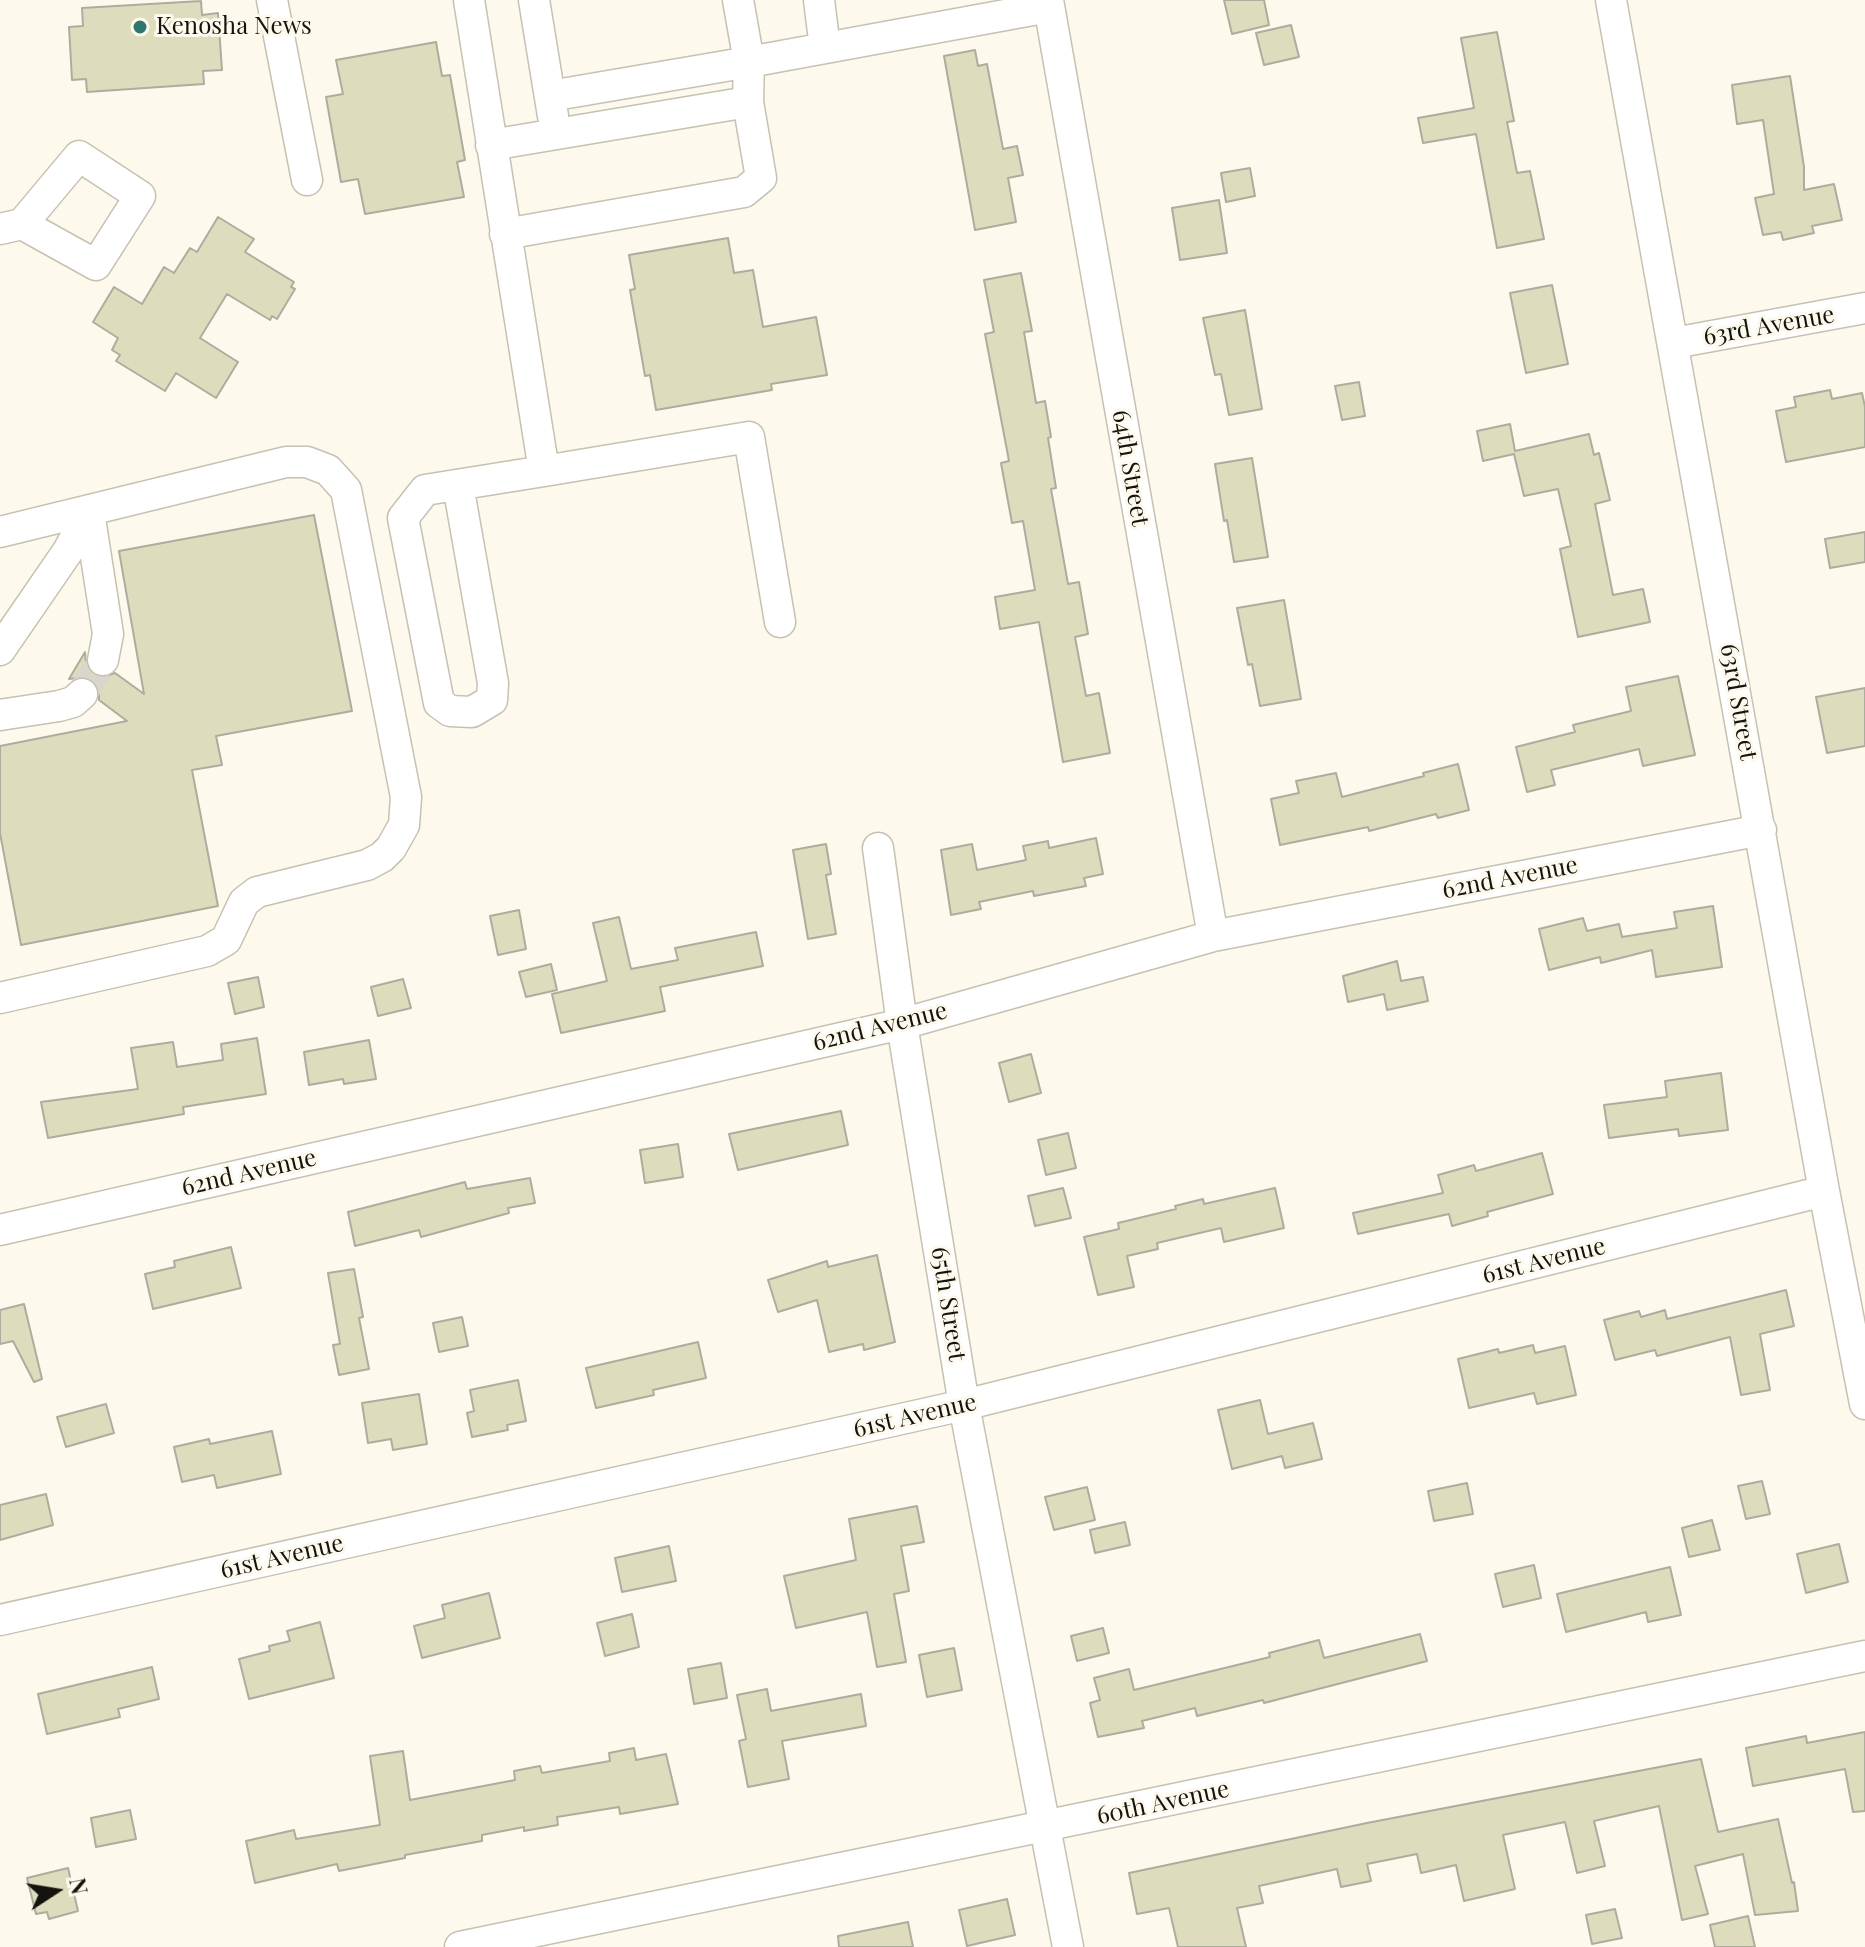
<!DOCTYPE html>
<html>
<head>
<meta charset="utf-8">
<style>
  body { margin:0 }
  #map { position:relative; width:1865px; height:1947px; overflow:hidden; background:#fef9ed; font-family:"Playfair Display",serif }
  canvas { display:block }
  .north { position:absolute; left:16px; top:1851px; width:80px; height:80px; -webkit-text-stroke:6px #fef9ed; paint-order:stroke; rotate:78deg; font-size:22px; font-weight:700; line-height:32px; text-align:center; color:#15130e }
  .north::after { content:''; display:block; margin:auto; width:28px; height:36px; background:#15130e; clip-path:polygon(50% 0,100% 100%,50% 72%,0 100%) }
</style>
</head>
<body>
<div id="map">
<canvas width="1865" height="1947"></canvas>
<div class="north">N</div>
</div>
<script>
const g = document.querySelector('canvas').getContext('2d');
g.lineJoin = 'round';
function paint(path, color) {
  g.fillStyle = color;
  g.fill(path, 'evenodd');
}
function poly(rows) {
  const path = new Path2D();
  for (const r of rows) {
    path.moveTo(r[0], r[1]);
    for (let i = 2; i < r.length; i += 2) path.lineTo(r[i], r[i + 1]);
  }
  return path;
}
function trace(path, color, width, dash) {
  g.strokeStyle = color;
  g.lineWidth = width;
  g.lineCap = dash ? 'butt' : 'round';
  g.setLineDash(dash || []);
  g.stroke(path);
}
function label(font, color, halo, rows, align = 'center') {
  g.font = font + ' "Playfair Display",serif';
  g.lineWidth = 6;
  g.setLineDash([]);
  g.textBaseline = 'middle';
  g.strokeStyle = halo;
  g.fillStyle = color;
  for (const [text, x, y, turn = 0] of rows) {
    g.save();
    g.translate(x, y);
    g.rotate((+turn || 0) * Math.PI / 180);
    g.textAlign = isNaN(turn) ? turn : align;
    if (halo) g.strokeText(text, 0, 0);
    g.fillText(text, 0, 0);
    g.restore();
  }
}
const building = poly([
  [1224,0,1264,0,1269,25,1232,34,1224,0],
  [201,1,202,15,218,13,222,70,203,71,204,84,87,92,86,79,72,80,69,27,83,26,82,8,201,1],
  [1291,25,1299,57,1264,65,1256,33,1291,25],
  [1497,32,1514,121,1507,122,1517,173,1530,171,1544,239,1497,248,1476,134,1423,143,1418,118,1474,108,1461,38,1497,32],
  [436,42,442,76,450,75,465,160,457,162,464,197,365,214,358,179,341,182,326,97,343,94,336,60,436,42],
  [975,50,978,66,987,64,1003,149,1017,146,1023,175,1008,178,1016,222,975,230,944,56,975,50],
  [1790,76,1804,167,1804,190,1834,184,1842,220,1812,226,1814,233,1783,240,1781,232,1763,235,1755,198,1774,194,1763,120,1737,124,1732,85,1790,76],
  [1250,168,1255,196,1226,202,1221,173,1250,168],
  [1219,200,1227,253,1180,260,1172,208,1219,200],
  [218,217,254,239,245,252,294,282,291,287,295,289,277,319,272,316,270,320,227,294,200,338,238,362,216,398,176,373,165,391,116,361,120,355,112,350,118,338,93,322,114,287,142,304,164,267,174,273,190,248,197,252,218,217],
  [728,238,734,273,753,270,763,327,816,317,827,375,771,384,772,390,656,410,650,375,645,376,630,290,635,289,629,255,728,238],
  [1021,273,1032,331,1024,332,1036,403,1045,401,1051,437,1048,438,1056,488,1051,489,1068,584,1079,582,1088,634,1075,637,1086,696,1099,693,1110,753,1063,762,1039,622,1000,629,995,597,1035,590,1023,521,1012,523,1001,463,1009,461,985,334,994,332,984,280,1021,273],
  [1552,285,1568,364,1526,373,1510,293,1552,285],
  [1245,310,1262,409,1229,415,1221,374,1215,375,1203,318,1245,310],
  [1359,382,1365,416,1342,420,1335,386,1359,382],
  [1830,390,1832,399,1862,393,1865,407,1865,447,1786,462,1776,411,1796,407,1794,397,1830,390],
  [1510,424,1515,451,1589,434,1594,455,1599,453,1610,500,1595,504,1613,595,1643,589,1650,622,1578,637,1560,549,1571,546,1558,489,1524,496,1514,454,1483,461,1477,431,1510,424],
  [1252,458,1268,557,1234,562,1227,520,1224,521,1215,464,1252,458],
  [314,515,352,711,216,736,222,765,192,770,218,906,21,945,0,833,0,746,127,721,99,700,99,690,95,682,87,677,69,679,85,652,86,665,92,674,100,678,115,673,144,694,119,551,314,515],
  [1865,532,1865,562,1830,568,1825,539,1865,532],
  [1284,600,1301,699,1260,706,1252,664,1248,665,1237,608,1284,600],
  [1678,676,1695,755,1643,766,1639,749,1551,770,1555,785,1527,792,1516,747,1575,732,1573,725,1631,711,1626,687,1678,676],
  [1865,688,1865,746,1827,753,1816,697,1865,688],
  [1458,764,1469,810,1438,818,1436,814,1369,831,1368,827,1280,845,1271,799,1299,793,1296,781,1336,773,1342,797,1424,776,1423,773,1458,764],
  [1096,838,1103,874,1084,878,1086,886,1034,896,1033,891,979,902,981,909,951,915,941,850,972,844,977,870,1026,860,1023,846,1048,841,1049,848,1096,838],
  [826,844,831,874,826,875,836,934,808,939,793,850,826,844],
  [1713,906,1722,967,1656,977,1652,950,1601,963,1600,957,1549,970,1539,929,1583,918,1587,931,1619,924,1622,937,1677,928,1674,912,1713,906],
  [519,910,526,949,498,955,490,916,519,910],
  [619,917,631,969,678,960,675,948,756,932,763,966,660,987,665,1011,561,1033,552,994,607,981,593,923,619,917],
  [1397,961,1401,981,1423,977,1428,1001,1387,1010,1384,994,1348,1002,1343,976,1397,961],
  [551,964,557,990,526,997,519,972,551,964],
  [258,977,264,1007,235,1014,228,983,258,977],
  [403,979,411,1008,378,1016,371,987,403,979],
  [257,1038,266,1094,183,1107,184,1114,48,1138,41,1102,138,1089,131,1048,173,1042,177,1067,223,1060,221,1044,257,1038],
  [369,1040,376,1079,344,1084,343,1079,309,1085,304,1052,369,1040],
  [1031,1054,1041,1093,1009,1102,999,1063,1031,1054],
  [1721,1073,1728,1130,1679,1136,1678,1129,1609,1138,1604,1105,1667,1097,1665,1081,1721,1073],
  [841,1111,848,1145,738,1170,729,1134,841,1111],
  [1068,1133,1076,1168,1046,1175,1038,1140,1068,1133],
  [678,1144,683,1177,645,1183,640,1150,678,1144],
  [1542,1153,1553,1194,1487,1212,1488,1216,1452,1226,1449,1214,1358,1234,1353,1213,1443,1193,1438,1175,1474,1165,1476,1171,1542,1153],
  [530,1178,535,1203,508,1208,509,1213,421,1237,419,1230,355,1246,348,1212,465,1182,467,1189,530,1178],
  [1063,1188,1071,1218,1035,1226,1028,1196,1063,1188],
  [1275,1188,1284,1228,1224,1242,1221,1228,1157,1243,1158,1249,1127,1256,1134,1287,1098,1295,1084,1237,1119,1229,1118,1223,1176,1209,1175,1206,1203,1199,1204,1204,1275,1188],
  [231,1247,241,1288,153,1309,145,1274,175,1267,174,1261,231,1247],
  [877,1255,895,1342,864,1350,863,1344,829,1352,817,1300,778,1312,768,1280,827,1261,828,1267,877,1255],
  [354,1269,363,1317,359,1318,369,1369,339,1375,333,1345,340,1344,328,1273,354,1269],
  [1786,1290,1794,1326,1760,1334,1770,1390,1741,1395,1730,1337,1657,1356,1655,1350,1615,1360,1604,1320,1639,1311,1641,1317,1665,1310,1667,1319,1786,1290],
  [24,1304,42,1379,34,1382,13,1341,0,1344,0,1310,24,1304],
  [462,1317,468,1346,439,1352,433,1323,462,1317],
  [698,1342,706,1378,653,1390,654,1395,596,1408,586,1368,698,1342],
  [1533,1345,1535,1353,1565,1346,1576,1395,1537,1404,1534,1393,1469,1408,1458,1359,1498,1349,1499,1353,1533,1345],
  [518,1380,526,1421,507,1425,508,1430,472,1437,467,1413,474,1411,470,1390,518,1380],
  [419,1394,427,1444,393,1450,391,1439,368,1443,362,1403,419,1394],
  [1260,1400,1268,1434,1313,1423,1322,1459,1285,1468,1282,1456,1232,1469,1218,1410,1260,1400],
  [106,1404,114,1433,66,1447,57,1417,106,1404],
  [272,1431,281,1474,217,1488,214,1475,182,1482,174,1447,209,1439,210,1444,272,1431],
  [1762,1481,1770,1514,1746,1519,1738,1486,1762,1481],
  [1467,1483,1473,1514,1434,1521,1428,1491,1467,1483],
  [1087,1487,1095,1520,1054,1530,1045,1497,1087,1487],
  [46,1494,53,1525,0,1540,0,1505,46,1494],
  [917,1506,924,1542,901,1546,909,1591,894,1594,906,1662,877,1667,867,1612,796,1628,784,1576,856,1560,849,1519,917,1506],
  [1712,1520,1720,1550,1689,1557,1682,1528,1712,1520],
  [1125,1522,1130,1545,1095,1553,1090,1530,1125,1522],
  [1839,1544,1848,1582,1806,1593,1797,1554,1839,1544],
  [669,1546,676,1581,622,1592,615,1558,669,1546],
  [1534,1565,1541,1598,1503,1607,1495,1574,1534,1565],
  [1670,1567,1681,1615,1648,1622,1646,1612,1566,1632,1557,1594,1670,1567],
  [489,1593,500,1638,422,1658,414,1626,445,1618,442,1605,489,1593],
  [632,1614,639,1647,605,1656,597,1623,632,1614],
  [320,1622,334,1678,249,1699,239,1659,270,1651,269,1646,290,1641,287,1631,320,1622],
  [1103,1628,1109,1653,1077,1661,1071,1636,1103,1628],
  [1420,1634,1427,1661,1264,1703,1263,1700,1197,1716,1195,1708,1142,1721,1144,1728,1098,1737,1090,1703,1100,1700,1094,1678,1129,1669,1134,1690,1270,1657,1269,1653,1319,1640,1324,1658,1420,1634],
  [954,1648,962,1690,927,1697,919,1655,954,1648],
  [721,1663,727,1698,694,1704,688,1669,721,1663],
  [152,1667,159,1699,118,1709,120,1717,47,1734,38,1694,152,1667],
  [767,1689,771,1711,861,1694,866,1726,782,1741,789,1779,748,1787,739,1741,746,1739,737,1695,767,1689],
  [1865,1732,1865,1811,1853,1812,1845,1769,1753,1786,1746,1748,1806,1736,1807,1743,1865,1732],
  [634,1748,636,1760,666,1754,678,1804,620,1814,619,1807,557,1817,558,1825,524,1831,524,1827,482,1835,482,1841,405,1855,405,1858,339,1871,337,1864,255,1883,246,1841,294,1830,296,1839,380,1825,370,1756,403,1751,410,1800,515,1780,514,1771,540,1766,542,1773,610,1761,609,1753,634,1748],
  [1701,1759,1718,1832,1778,1819,1792,1883,1794,1882,1798,1911,1755,1915,1743,1854,1695,1866,1708,1914,1682,1920,1659,1806,1594,1821,1605,1866,1577,1873,1565,1822,1503,1835,1515,1889,1464,1901,1456,1865,1421,1873,1417,1854,1367,1864,1371,1881,1341,1887,1337,1869,1259,1886,1263,1903,1237,1908,1246,1947,1178,1947,1169,1908,1137,1914,1129,1873,1367,1823,1701,1759],
  [130,1810,136,1839,96,1847,91,1818,130,1810],
  [68,1868,78,1911,49,1919,47,1912,36,1914,27,1878,68,1868],
  [1007,1899,1015,1935,967,1946,959,1910,1007,1899],
  [1615,1909,1622,1938,1592,1944,1586,1915,1615,1909],
  [1748,1916,1755,1947,1715,1947,1710,1925,1748,1916],
  [908,1922,913,1947,839,1947,838,1936,908,1922]
]);
paint(building, '#ddddbe');
trace(building, '#adad9e', 2);
trace(poly([
  [82,694,103,660]
]), '#dbd6cc', 30, [30, 15]);
const minor = poly([
  [272,0,307,180],
  [534,0,553,116],
  [819,0,825,48],
  [1048,0,1213,936],
  [1611,0,1824,1191,1865,1404],
  [550,96,749,62,738,0],
  [491,145,748,102,749,62,1049,7],
  [0,229,22,224,79,156,140,196,96,265,22,224],
  [505,234,744,192,761,178,748,102],
  [1674,343,1865,308],
  [544,471,749,437,780,622],
  [458,485,493,683,492,700,472,712,450,711,439,703,403,518,425,490,544,471,469,0],
  [89,512,108,634,103,660],
  [0,532,286,462,307,462,328,470,346,490,406,797,404,825,391,848,382,857,367,865,257,892,244,902,226,940,207,951,0,998],
  [0,650,68,551,89,512],
  [0,715,59,706,73,702,82,694],
  [878,848,902,1024,964,1405,1068,1947],
  [0,1230,902,1024,1213,936,1761,830],
  [0,1620,964,1405,1824,1191],
  [460,1947,1865,1656]
]);
trace(minor, '#c7c1b2', 33);
trace(minor, '#fff', 30);
for (const [x, y, r, color] of [
  [140,27,8,"#2f766f"]
]) {
  const dot = new Path2D();
  dot.arc(x, y, r, 0, 2 * Math.PI);
  g.fillStyle = color;
  g.fill(dot);
  trace(dot, '#fef9ed', 3);
}
label('24px', '#15130e', '#fef9ed', [
  ["Kenosha News",156,27]
], 'left');
label('24px', '#15130e', '#fef9ed', [
  ["63rd Avenue",1769,326,-10],
  ["64th Street",1130,468,80],
  ["63rd Street",1738,702,80],
  ["62nd Avenue",1510,878,-11],
  ["62nd Avenue",880,1027,-14],
  ["62nd Avenue",249,1173,-13],
  ["61st Avenue",1544,1261,-14],
  ["65th Street",948,1304,81],
  ["61st Avenue",915,1416,-13],
  ["61st Avenue",282,1557,-13],
  ["60th Avenue",1163,1803,-12]
]);
</script>
</body>
</html>
